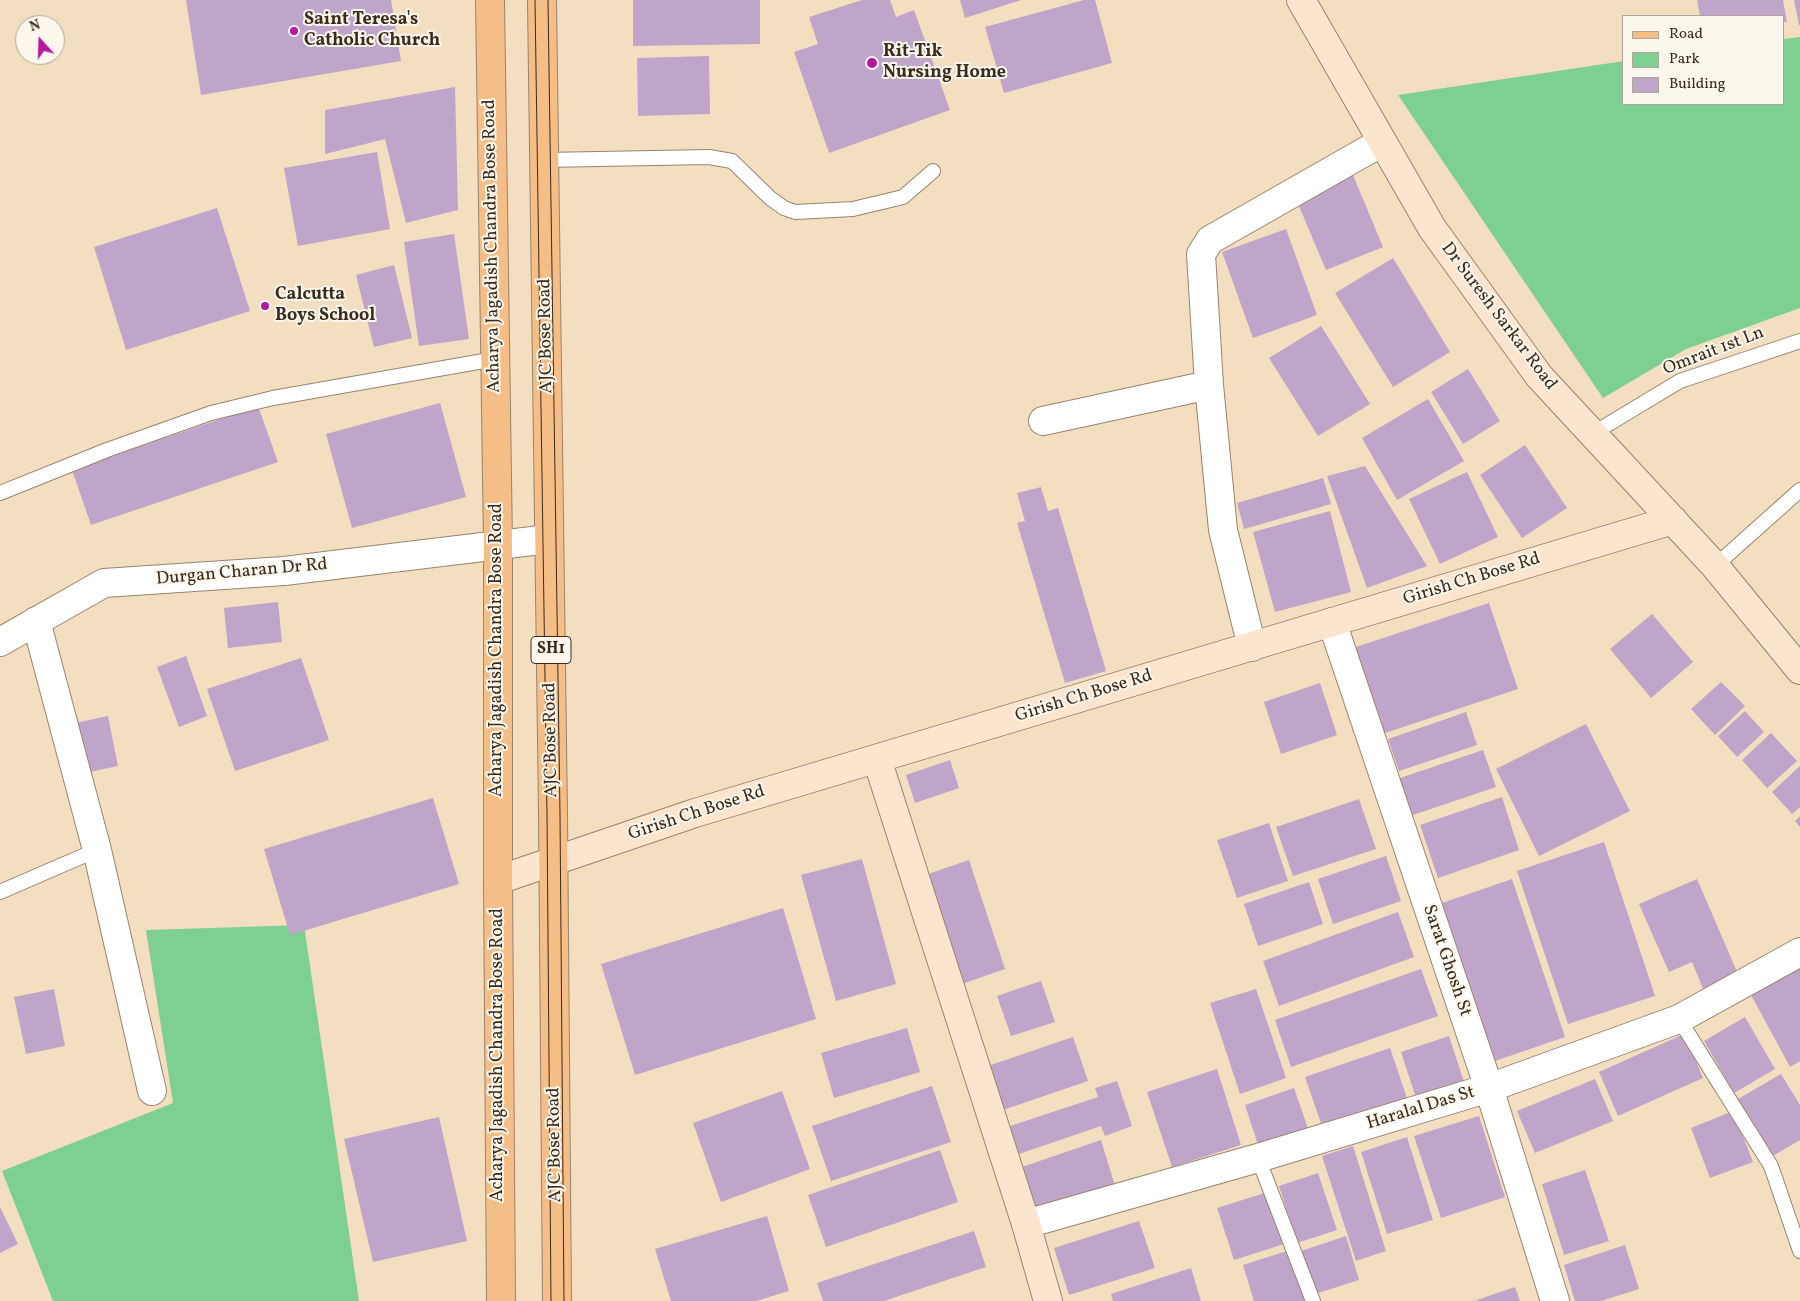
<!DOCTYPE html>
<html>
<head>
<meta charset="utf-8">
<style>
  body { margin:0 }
  #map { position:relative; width:1800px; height:1301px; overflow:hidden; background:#f3dec0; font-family:Vollkorn,serif }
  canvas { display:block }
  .legend { position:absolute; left:1622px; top:15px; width:162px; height:90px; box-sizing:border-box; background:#fbf7ec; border:1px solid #aea59a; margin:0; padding:6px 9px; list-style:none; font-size:15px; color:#3b2a1e }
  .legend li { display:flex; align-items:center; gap:10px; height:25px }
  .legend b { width:25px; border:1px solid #aea59a }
  .north { position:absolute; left:15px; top:15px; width:50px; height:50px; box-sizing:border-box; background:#fbf7ec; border:1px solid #aea59a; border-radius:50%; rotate:340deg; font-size:14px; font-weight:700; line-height:20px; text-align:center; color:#3b2a1e }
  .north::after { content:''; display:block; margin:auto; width:18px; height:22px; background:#b5179e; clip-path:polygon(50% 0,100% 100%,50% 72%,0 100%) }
</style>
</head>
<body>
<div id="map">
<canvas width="1800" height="1301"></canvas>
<ul class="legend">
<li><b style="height:6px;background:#f6be87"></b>Road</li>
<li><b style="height:14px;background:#7dd091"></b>Park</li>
<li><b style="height:14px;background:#c0a5ca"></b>Building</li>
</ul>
<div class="north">N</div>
</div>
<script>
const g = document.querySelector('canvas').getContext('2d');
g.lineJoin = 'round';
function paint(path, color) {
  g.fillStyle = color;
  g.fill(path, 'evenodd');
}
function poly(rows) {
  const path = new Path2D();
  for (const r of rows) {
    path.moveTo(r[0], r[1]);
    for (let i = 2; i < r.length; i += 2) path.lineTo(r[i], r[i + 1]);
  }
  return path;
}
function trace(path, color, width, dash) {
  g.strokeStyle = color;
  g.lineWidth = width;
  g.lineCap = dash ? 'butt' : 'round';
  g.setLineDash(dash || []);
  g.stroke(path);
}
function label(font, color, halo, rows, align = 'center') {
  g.font = font + ' Vollkorn,serif';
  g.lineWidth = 4;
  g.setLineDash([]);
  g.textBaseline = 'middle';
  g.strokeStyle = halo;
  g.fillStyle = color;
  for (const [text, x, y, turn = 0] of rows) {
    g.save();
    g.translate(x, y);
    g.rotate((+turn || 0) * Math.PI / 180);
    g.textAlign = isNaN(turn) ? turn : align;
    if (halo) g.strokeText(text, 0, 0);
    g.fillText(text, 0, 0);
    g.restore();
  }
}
paint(poly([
  [1800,37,1800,308,1686,349,1603,398,1398,95,1624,61,1624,104,1784,104,1784,39],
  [304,925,359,1301,53,1301,2,1171,173,1103,146,930]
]), '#7dd091');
paint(poly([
  [186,0,391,0,401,61,201,95],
  [633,0,760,0,760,44,633,46],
  [862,0,890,0,896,17,914,10,950,110,829,153,794,52,818,44,809,17],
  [960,0,1021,0,965,18],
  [1084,0,1095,0,1112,63,1004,93,985,27],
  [1697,0,1783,0,1787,22,1784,22,1784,16,1700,16],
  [1794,0,1800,0,1800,25,1799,25],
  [709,56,710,114,638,116,637,58],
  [455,87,458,210,406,223,385,139,325,154,325,110],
  [377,152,390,229,298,246,284,168],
  [1353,175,1383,247,1326,270,1296,199],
  [217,208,250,311,126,350,94,247],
  [1286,229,1317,315,1253,338,1222,252],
  [454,234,469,339,419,346,404,242],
  [1393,258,1450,352,1393,387,1335,293],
  [394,265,412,338,374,347,356,275],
  [1321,326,1370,404,1318,436,1269,358],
  [1468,369,1500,421,1463,444,1431,392],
  [1428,399,1464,461,1397,500,1362,438],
  [440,403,466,497,352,528,326,434],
  [258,406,278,462,91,525,72,470],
  [1525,445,1567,508,1522,538,1480,475],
  [1365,466,1427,566,1367,588,1327,476],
  [1467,472,1498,537,1440,564,1409,499],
  [1323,478,1331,504,1244,529,1237,503],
  [1041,487,1048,511,1058,508,1106,671,1065,683,1017,523,1025,521,1017,493],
  [1330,511,1351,592,1275,612,1253,532],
  [278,602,282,642,228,648,224,608],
  [1489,603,1518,689,1382,734,1353,648],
  [1652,614,1693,662,1651,698,1610,649],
  [186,656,207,716,179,727,157,667],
  [301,658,329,740,235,771,207,689],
  [1721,682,1745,706,1715,735,1691,709],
  [1320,683,1337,735,1281,754,1264,702],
  [1745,711,1764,732,1737,757,1718,736],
  [1466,712,1477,745,1399,771,1388,739],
  [108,716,118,766,80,774,70,724],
  [1586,724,1630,811,1539,856,1496,769],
  [1771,733,1797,761,1767,788,1742,760],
  [1483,750,1496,787,1410,816,1397,779],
  [950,760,959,788,915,803,906,775],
  [1800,766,1800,807,1792,814,1772,792],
  [1502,797,1519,850,1438,878,1420,825],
  [433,798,459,884,290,935,264,849],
  [1359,799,1376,849,1293,876,1276,827],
  [1800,816,1800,827,1795,821],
  [1269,823,1288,881,1237,898,1217,840],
  [1604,842,1655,996,1568,1024,1517,871],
  [1386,856,1401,901,1333,924,1318,879],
  [862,859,896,984,836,1001,801,875],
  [969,860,1005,969,962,984,925,875],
  [1512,879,1565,1037,1495,1061,1442,903],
  [1697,879,1741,981,1706,996,1692,962,1669,972,1639,904],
  [1309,882,1323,924,1258,946,1244,904],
  [783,908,816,1019,635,1075,601,964],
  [1398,912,1414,957,1279,1006,1263,961],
  [1800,966,1800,1061,1790,1067,1750,993],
  [1421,969,1438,1016,1291,1067,1275,1020],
  [1041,981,1055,1022,1011,1036,997,996],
  [54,989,65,1046,26,1054,14,997],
  [1256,989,1286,1078,1240,1094,1210,1003],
  [1745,1017,1775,1069,1734,1093,1704,1041],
  [907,1028,920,1072,834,1098,821,1053],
  [1684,1034,1703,1078,1618,1116,1599,1072],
  [1449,1036,1464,1082,1416,1098,1401,1052],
  [1073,1037,1088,1081,1003,1110,988,1066],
  [1390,1048,1409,1104,1324,1132,1305,1077],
  [1217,1069,1241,1145,1172,1167,1147,1092],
  [1781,1074,1800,1105,1800,1140,1771,1157,1738,1099],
  [1595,1079,1613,1121,1535,1153,1517,1111],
  [1117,1081,1132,1126,1105,1136,1101,1126,1016,1155,1007,1127,1098,1097,1095,1088],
  [932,1086,951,1142,831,1181,812,1126],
  [1294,1088,1309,1131,1259,1148,1245,1105],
  [782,1091,810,1169,721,1202,693,1123],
  [1733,1111,1753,1162,1710,1178,1691,1128],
  [1479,1116,1505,1197,1441,1218,1414,1136],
  [439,1117,467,1241,373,1262,344,1139],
  [1407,1137,1433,1220,1387,1234,1361,1152],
  [1101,1140,1115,1186,1037,1212,1022,1167],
  [1353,1146,1386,1251,1356,1261,1322,1156],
  [940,1150,958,1202,826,1247,808,1195],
  [1585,1170,1609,1241,1564,1255,1542,1184],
  [1318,1173,1337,1230,1297,1243,1279,1186],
  [1268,1192,1284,1244,1234,1260,1217,1208],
  [0,1207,18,1244,0,1253],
  [767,1216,789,1291,756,1301,671,1301,655,1249],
  [1139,1221,1155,1268,1069,1295,1054,1248],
  [974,1231,986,1267,884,1301,823,1301,817,1283],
  [1346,1236,1359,1280,1312,1295,1298,1252],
  [1625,1245,1639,1289,1601,1301,1575,1301,1564,1265],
  [1293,1249,1307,1301,1254,1301,1243,1265],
  [1191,1268,1201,1301,1113,1301,1111,1294],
  [1515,1287,1520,1301,1474,1301]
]), '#c0a5ca');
const lane = poly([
  [544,160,709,157,732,161,770,198,784,208,795,212,853,209,903,197,933,171],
  [1592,434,1680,381,1800,341],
  [0,493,107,450,211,413,273,398,495,359],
  [1715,566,1800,490],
  [0,892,97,850],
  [1679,1019,1771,1166,1800,1251],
  [1258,1158,1313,1301]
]);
const street = poly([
  [1043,421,1209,385],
  [36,621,97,850,152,1091],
  [1332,622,1489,1088,1555,1301],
  [0,642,104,583,284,571,549,539],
  [1252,647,1223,530,1209,385,1201,254,1210,240,1382,142],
  [1026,1224,1258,1158,1489,1088,1679,1019,1800,952]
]);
const secondary = poly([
  [1301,0,1432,228,1539,376,1715,566,1800,670],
  [877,759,1026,1224,1048,1301],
  [498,880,695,813,1673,520]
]);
const primary = poly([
  [490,0,498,545,498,880,501,1301],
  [542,0,553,813,557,1301]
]);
trace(lane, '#97846f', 16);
trace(street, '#97846f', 30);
trace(secondary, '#97846f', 30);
trace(primary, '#97846f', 30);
trace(lane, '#fff', 14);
trace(street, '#fff', 28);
trace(secondary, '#fbe5cf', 28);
trace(primary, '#f6be87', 28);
trace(poly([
  [535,0,547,814,551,1301],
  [548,0,560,814,564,1301]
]), '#3b2a1e', 1);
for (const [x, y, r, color] of [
  [294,31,5,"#b5179e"],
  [872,63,6,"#b5179e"],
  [265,306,5,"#b5179e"]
]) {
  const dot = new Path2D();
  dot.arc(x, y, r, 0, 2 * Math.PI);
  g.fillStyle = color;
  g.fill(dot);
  trace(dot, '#fbf7ec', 2);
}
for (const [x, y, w] of [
  [551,650,40]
]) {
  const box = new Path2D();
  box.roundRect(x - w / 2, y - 13.5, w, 27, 4);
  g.fillStyle = '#fbf7ec';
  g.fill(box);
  trace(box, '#3b2a1e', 1);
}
label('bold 16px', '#3b2a1e', null, [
  ["SH1",551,650]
]);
label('bold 18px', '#3b2a1e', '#fbf7ec', [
  ["Saint Teresa's",304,21],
  ["Catholic Church",304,42],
  ["Rit-Tik",883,53],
  ["Nursing Home",883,74],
  ["Calcutta",275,296],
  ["Boys School",275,317]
], 'left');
label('18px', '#3b2a1e', '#fbf7ec', [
  ["Acharya Jagadish Chandra Bose Road",493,246,-91],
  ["Dr Suresh Sarkar Road",1498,317,53],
  ["AJC Bose Road",547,336,-91],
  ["Omrait 1st Ln",1714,352,-21],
  ["Durgan Charan Dr Rd",242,573,-5],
  ["Girish Ch Bose Rd",1472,580,-17],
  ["Acharya Jagadish Chandra Bose Road",498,650,-90],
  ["Girish Ch Bose Rd",1084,697,-17],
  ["AJC Bose Road",552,740,-91],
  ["Girish Ch Bose Rd",697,814,-18],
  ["Sarat Ghosh St",1446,961,71],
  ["Acharya Jagadish Chandra Bose Road",499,1055,-90],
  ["Haralal Das St",1421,1109,-17],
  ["AJC Bose Road",556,1145,-91]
]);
</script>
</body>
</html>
